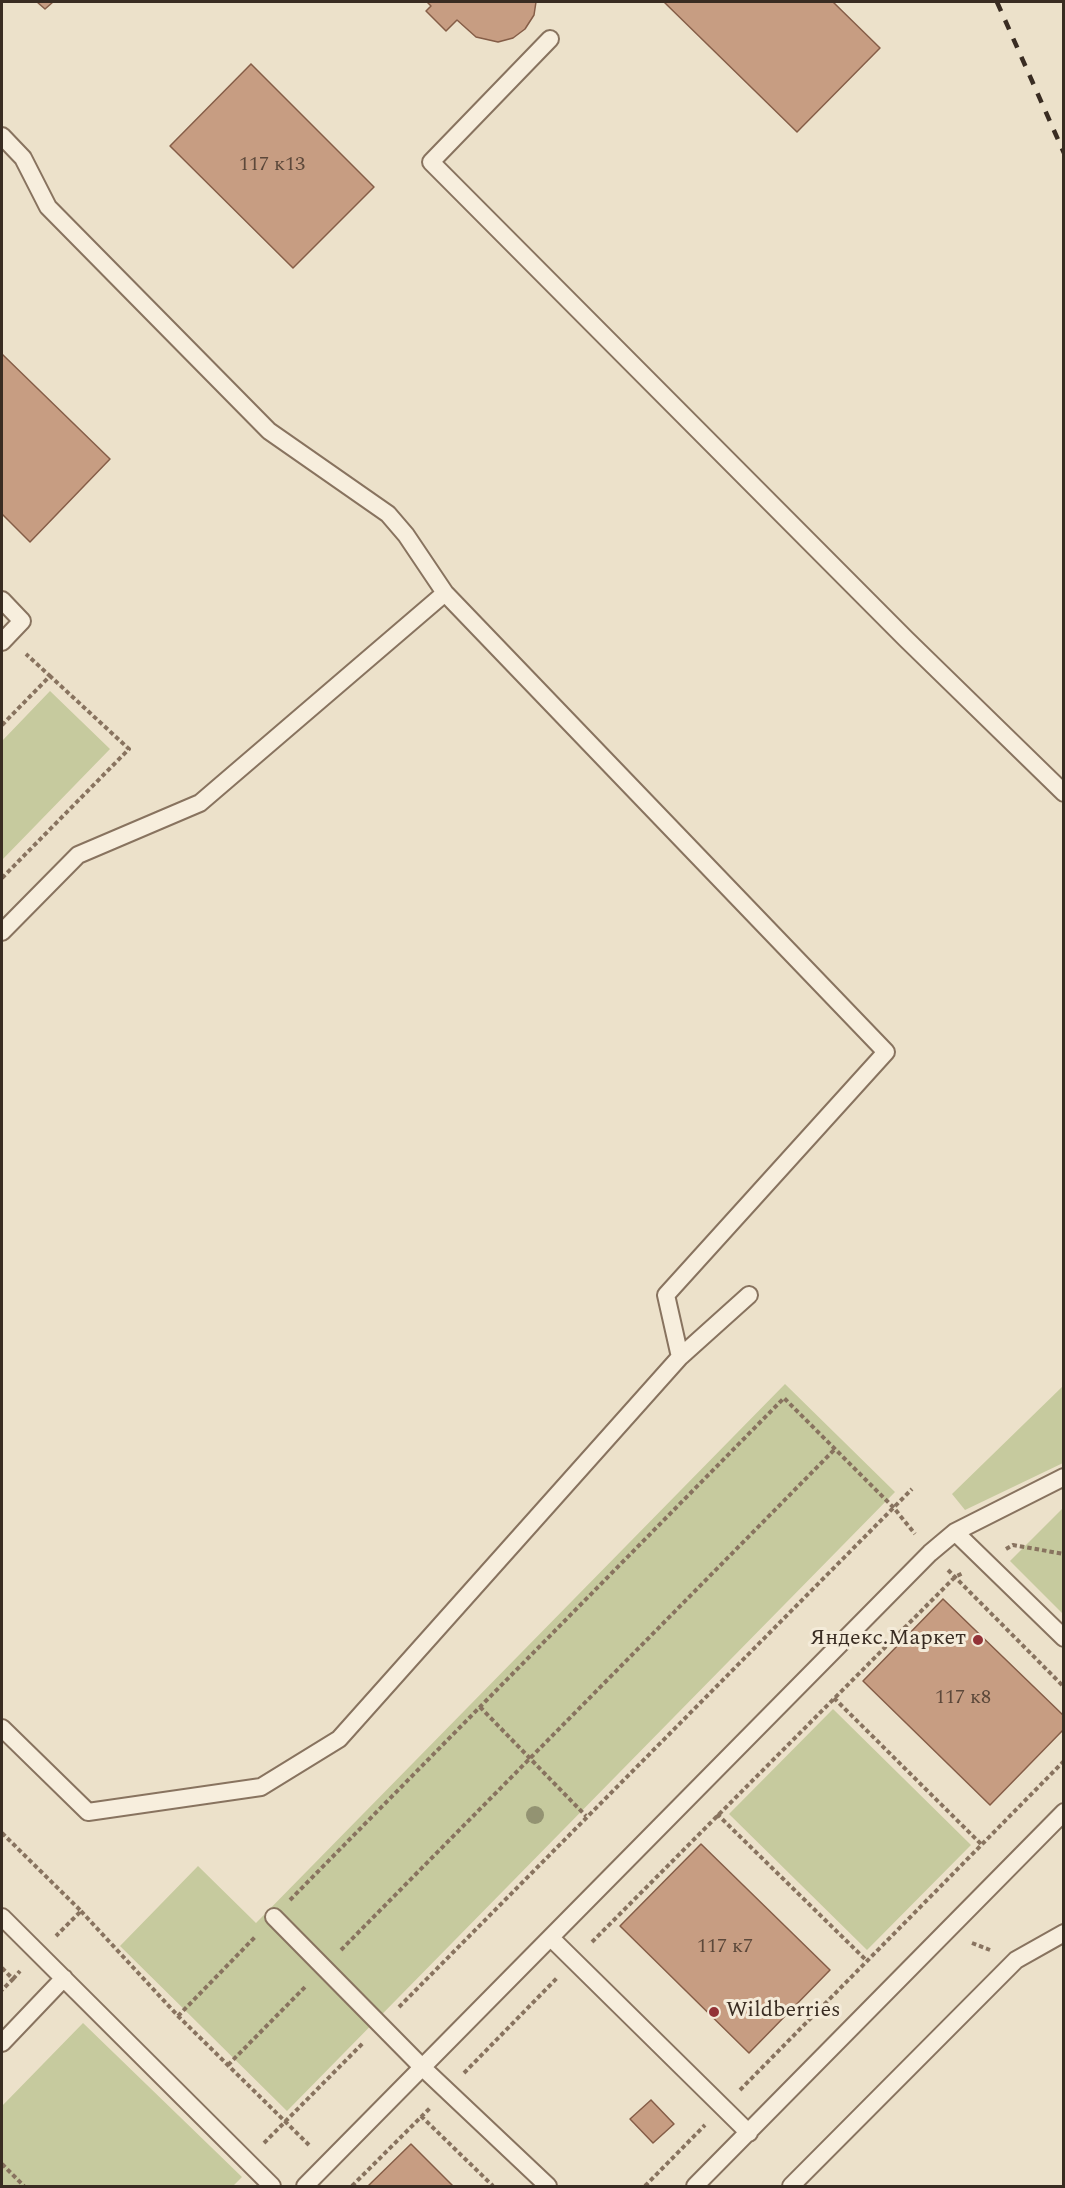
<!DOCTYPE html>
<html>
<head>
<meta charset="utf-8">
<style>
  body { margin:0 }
  #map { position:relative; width:1065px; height:2188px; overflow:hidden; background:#ece1ca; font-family:Spectral,serif }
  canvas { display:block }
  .frame { position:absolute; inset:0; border:3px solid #392c22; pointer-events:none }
</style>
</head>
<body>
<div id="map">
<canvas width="1065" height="2188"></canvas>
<div class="frame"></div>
</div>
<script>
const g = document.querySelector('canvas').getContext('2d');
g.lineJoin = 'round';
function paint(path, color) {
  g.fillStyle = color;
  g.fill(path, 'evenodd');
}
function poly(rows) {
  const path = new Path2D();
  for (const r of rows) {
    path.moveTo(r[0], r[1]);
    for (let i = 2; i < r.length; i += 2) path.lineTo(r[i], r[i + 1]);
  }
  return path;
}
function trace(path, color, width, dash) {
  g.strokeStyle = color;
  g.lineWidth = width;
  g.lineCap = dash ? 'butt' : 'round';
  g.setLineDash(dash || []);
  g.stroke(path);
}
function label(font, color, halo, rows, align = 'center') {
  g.font = font + ' Spectral,serif';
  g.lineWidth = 6;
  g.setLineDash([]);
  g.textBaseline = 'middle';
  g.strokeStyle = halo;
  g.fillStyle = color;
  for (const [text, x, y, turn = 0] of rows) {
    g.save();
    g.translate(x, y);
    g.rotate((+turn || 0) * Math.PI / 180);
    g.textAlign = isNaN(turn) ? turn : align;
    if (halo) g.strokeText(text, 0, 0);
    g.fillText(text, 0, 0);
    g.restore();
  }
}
paint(poly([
  [50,691,110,749,2,860,2,741],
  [785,1384,895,1492,287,2111,120,1946,198,1866,256,1923],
  [1063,1386,1063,1463,965,1510,952,1494],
  [1063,1508,1063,1614,1010,1561],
  [833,1709,971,1845,867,1950,729,1814],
  [83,2023,242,2177,233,2186,2,2186,2,2106]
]), '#c6ca9e');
const building = poly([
  [37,2,53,2,45,9,37,2],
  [427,2,536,2,534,15,525,29,513,38,498,42,476,37,457,20,446,31,426,11,431,6,427,2],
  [664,2,833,2,880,48,797,132,664,2],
  [251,64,374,187,293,268,170,146,251,64],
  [2,354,110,459,30,542,2,514,2,354],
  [943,1599,1064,1716,1064,1729,990,1805,863,1681,943,1599],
  [701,1844,830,1970,749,2053,620,1926,701,1844],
  [651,2100,674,2124,653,2143,630,2119,651,2100],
  [411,2144,453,2186,368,2186,411,2144]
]);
paint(building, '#c79d82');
trace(building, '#855d47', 1.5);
const service = poly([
  [550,39,431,162,906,639,1064,793],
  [2,136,23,158,48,207,269,431,388,514,406,535,445,593,886,1052,666,1295,680,1357,339,1739,261,1787,88,1812,2,1728],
  [2,600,22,621,2,642],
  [2,932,78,855,200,803,445,593],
  [680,1357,749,1295],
  [955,1532,1064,1638],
  [2,1917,272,2186],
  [274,1917,423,2068,548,2186],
  [551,1938,749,2133],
  [2,2043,64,1978],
  [305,2186,930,1553,955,1532,1064,1477],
  [695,2186,1064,1812],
  [791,2186,1016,1960,1064,1933]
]);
trace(service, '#88735f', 20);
trace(poly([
  [2,725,50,676,26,654],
  [2,878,129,749,50,676],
  [1006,1549,1013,1545,1064,1554],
  [948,1570,1064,1687],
  [834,1698,982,1845],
  [480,1707,586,1816],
  [717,1814,867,1961],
  [2,1833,81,1911,56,1936],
  [290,1900,784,1398,894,1508,915,1534],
  [81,1911,178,2016,309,2145],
  [592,1942,955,1577,963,1573],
  [972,1943,990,1950],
  [341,1950,835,1449],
  [2,1968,13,1979,2,1990],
  [13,1979,20,1971],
  [399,2007,912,1489],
  [178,2016,256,1936],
  [228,2065,306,1986],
  [464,2073,558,1977],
  [740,2090,1064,1761],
  [421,2116,493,2186],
  [264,2143,364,2042],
  [2,2164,24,2186],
  [352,2186,430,2108],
  [645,2186,705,2125]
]), '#88735f', 4, [4.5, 3]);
trace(service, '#f7eedd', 16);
trace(poly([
  [997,2,1064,153]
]), '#392c22', 4.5, [10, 10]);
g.fillStyle = '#939372';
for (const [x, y] of [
  [535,1815]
]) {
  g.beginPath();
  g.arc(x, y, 9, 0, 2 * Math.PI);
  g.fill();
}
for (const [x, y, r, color] of [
  [978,1640,6,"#933337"],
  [714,2012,6,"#933337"]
]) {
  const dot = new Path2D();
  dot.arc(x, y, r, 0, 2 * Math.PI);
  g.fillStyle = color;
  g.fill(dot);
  trace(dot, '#f4ebd9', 2);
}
label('20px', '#5c483a', null, [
  ["117 к13",272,166],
  ["117 к8",963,1699],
  ["117 к7",725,1948]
]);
label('22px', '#392c22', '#f4ebd9', [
  ["Яндекс.Маркет",966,1640],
  ["Wildberries",726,2012,"left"]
], 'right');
</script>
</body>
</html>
